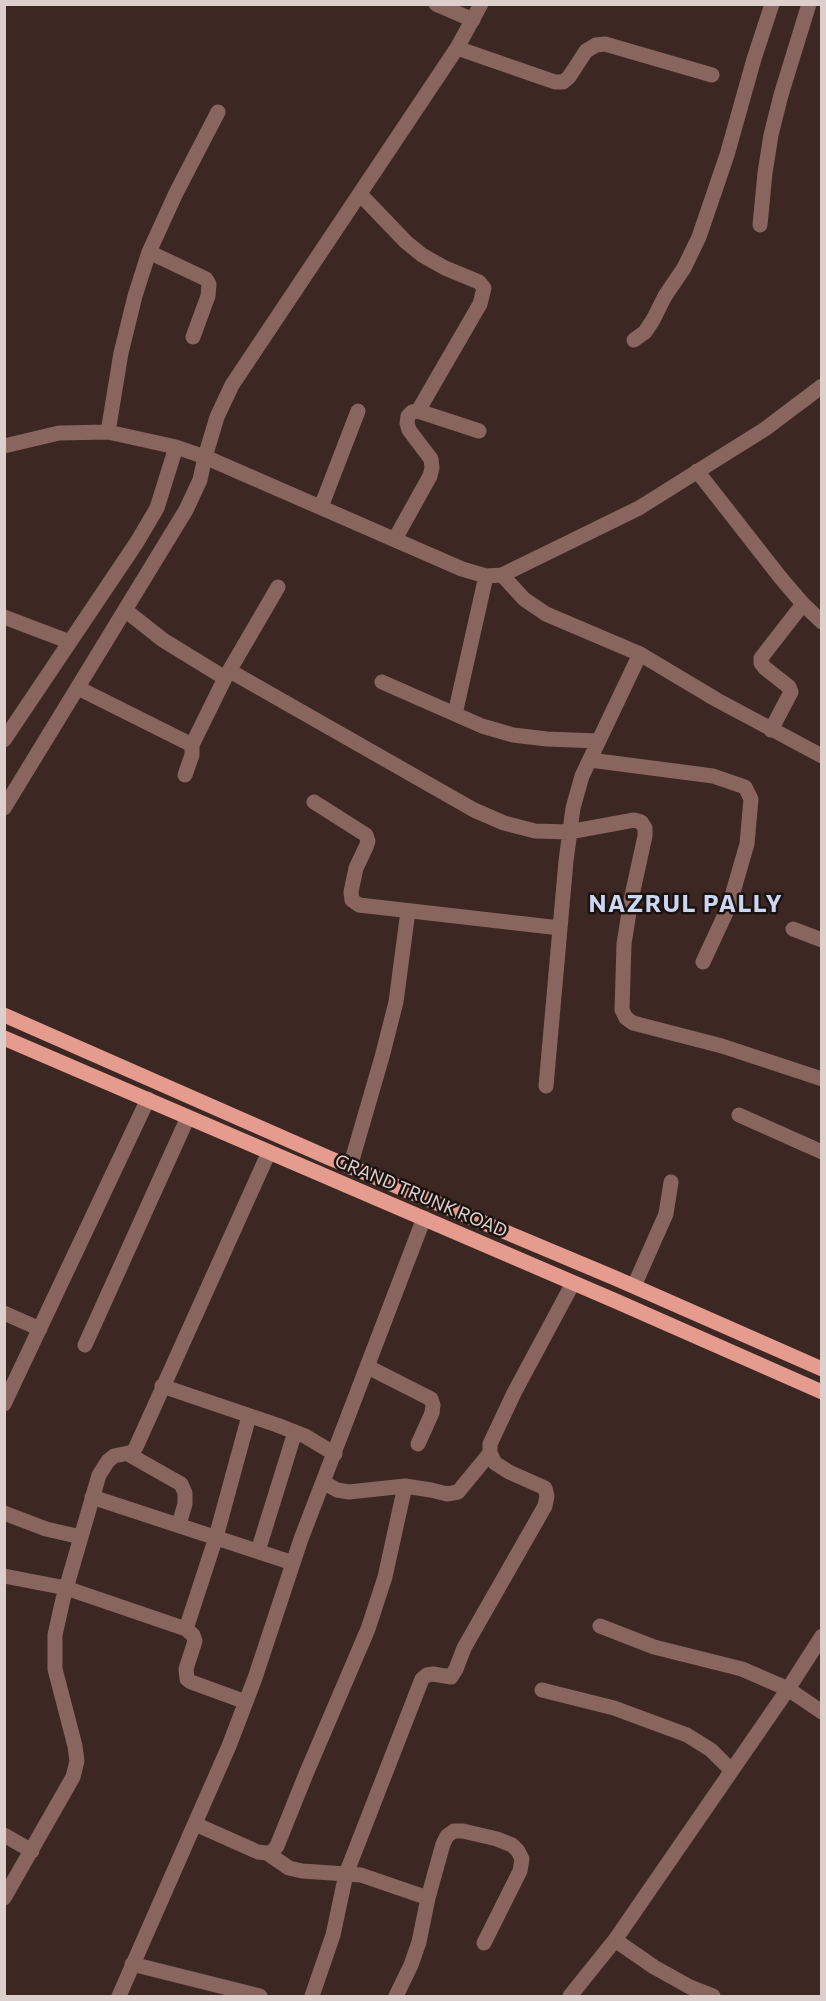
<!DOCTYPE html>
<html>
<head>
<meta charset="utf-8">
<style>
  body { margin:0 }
  #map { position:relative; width:826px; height:2001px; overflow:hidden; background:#3c2723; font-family:Commissioner,sans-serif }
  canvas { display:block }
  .frame { position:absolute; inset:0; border:6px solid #ddcfcc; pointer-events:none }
</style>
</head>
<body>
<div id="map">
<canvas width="826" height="2001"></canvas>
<div class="frame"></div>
</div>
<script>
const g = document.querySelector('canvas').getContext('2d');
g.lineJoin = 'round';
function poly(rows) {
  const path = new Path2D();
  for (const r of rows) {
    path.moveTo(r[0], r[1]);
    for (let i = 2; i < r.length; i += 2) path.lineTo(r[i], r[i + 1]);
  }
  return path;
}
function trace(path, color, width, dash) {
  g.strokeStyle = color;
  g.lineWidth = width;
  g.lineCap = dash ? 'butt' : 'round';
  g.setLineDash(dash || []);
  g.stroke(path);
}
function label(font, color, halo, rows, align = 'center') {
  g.font = font + ' Commissioner,sans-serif';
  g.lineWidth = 5;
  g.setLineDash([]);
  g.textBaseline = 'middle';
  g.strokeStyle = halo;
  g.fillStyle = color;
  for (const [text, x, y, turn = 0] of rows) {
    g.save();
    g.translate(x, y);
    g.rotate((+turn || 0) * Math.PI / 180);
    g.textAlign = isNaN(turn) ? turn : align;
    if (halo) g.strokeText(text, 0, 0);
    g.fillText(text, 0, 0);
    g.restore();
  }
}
trace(poly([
  [436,4,473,20],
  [457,48,555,82,563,82,569,77,586,51,596,45,605,44,712,75],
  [360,194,406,242,422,255,445,268,479,282,484,288,480,304,418,411],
  [760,225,765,173,771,135,781,95,809,4],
  [149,252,206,279,209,284,208,296,193,337],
  [634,340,645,332,653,320,665,296,684,268,699,237,727,155,754,59,772,4],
  [108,432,121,353,135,296,149,252,176,193,218,112],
  [4,446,59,433,108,432,176,447,205,457,462,569,486,576,502,575,639,508,765,429,822,386],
  [697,471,780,577,803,604,822,622],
  [321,507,358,411],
  [395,539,430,476,432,468,431,459,409,430,407,423,408,416,412,412,418,411,479,431],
  [502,575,524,599,546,614,640,654,717,700,822,756],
  [125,610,163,640,225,678],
  [4,617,70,642],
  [230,671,474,810,504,823,535,831,569,832,634,820,641,822,645,828,645,836,631,900,624,944,622,1010,626,1018,633,1023,722,1046,822,1079],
  [382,682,482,726,513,735,547,739,599,741],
  [78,688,192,745,192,755,185,775],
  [455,714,486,576],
  [771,730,791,692,789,687,765,668,761,663,761,658,803,604],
  [4,740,137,542,157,508,176,447],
  [192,745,225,678,278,587],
  [590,760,713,776,745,787,751,799,747,844,729,906,703,962],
  [314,802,366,835,368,841,366,847,356,868,351,892,352,900,359,905,560,928],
  [4,808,186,510,200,480,205,457,217,417,232,385,457,48,481,4],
  [793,929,822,940],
  [546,1086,566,861,573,808,582,776,640,654],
  [739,1115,822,1152],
  [350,1167,382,1057,396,1002,408,911],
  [634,1286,666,1214,671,1182],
  [4,1313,40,1329],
  [85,1345,188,1117],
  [368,1367,431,1399,433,1405,432,1413,418,1444],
  [162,1386,277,1425,305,1436,335,1454],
  [4,1404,148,1099],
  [128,1454,181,1484,185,1493,185,1504,179,1524],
  [323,1482,337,1490,349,1492,405,1486,431,1490,447,1494,458,1492,490,1453],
  [92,1497,293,1563],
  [4,1513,46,1529,81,1537],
  [258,1551,295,1432],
  [4,1576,66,1588,186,1629,193,1635,195,1641,186,1669,187,1679,191,1682,246,1702],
  [600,1626,654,1647,742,1669,788,1689,822,1712],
  [186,1629,216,1537,249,1416],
  [542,1690,614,1708,687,1735,711,1750,731,1770],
  [195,1824,258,1852,267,1853,272,1852,277,1846,306,1774,368,1629,385,1577,405,1486],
  [4,1835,32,1851],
  [267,1853,289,1868,302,1871,361,1875,428,1898],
  [4,1898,73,1777,77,1761,75,1746,55,1669,55,1635,63,1599,99,1475,108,1461,114,1456,133,1452,136,1447,269,1152],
  [615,1940,654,1967,690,1987,713,1996],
  [132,1964,260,1996],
  [119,1996,229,1746,255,1678,301,1539,424,1218],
  [312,1996,333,1935,346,1874,422,1679,427,1675,433,1674,451,1677,456,1669,464,1648,545,1506,547,1496,545,1488,509,1472,495,1463,490,1453,490,1444,514,1393,573,1283],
  [396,1996,411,1965,419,1942,428,1898,443,1844,447,1836,454,1831,463,1831,497,1839,512,1845,518,1851,522,1859,520,1871,484,1943],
  [570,1996,615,1940,788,1689,822,1636]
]), '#89655f', 15);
trace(poly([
  [4,1015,327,1157,615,1278,822,1369],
  [4,1038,618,1302,822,1392]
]), '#e59c8e', 15);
label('18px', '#ddcfcc', '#1c1311', [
  ["GRAND TRUNK ROAD",421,1196,23]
]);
g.letterSpacing = '1.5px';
label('bold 24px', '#cbd6f2', '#1c1311', [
  ["NAZRUL PALLY",686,904]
]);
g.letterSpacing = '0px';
</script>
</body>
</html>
